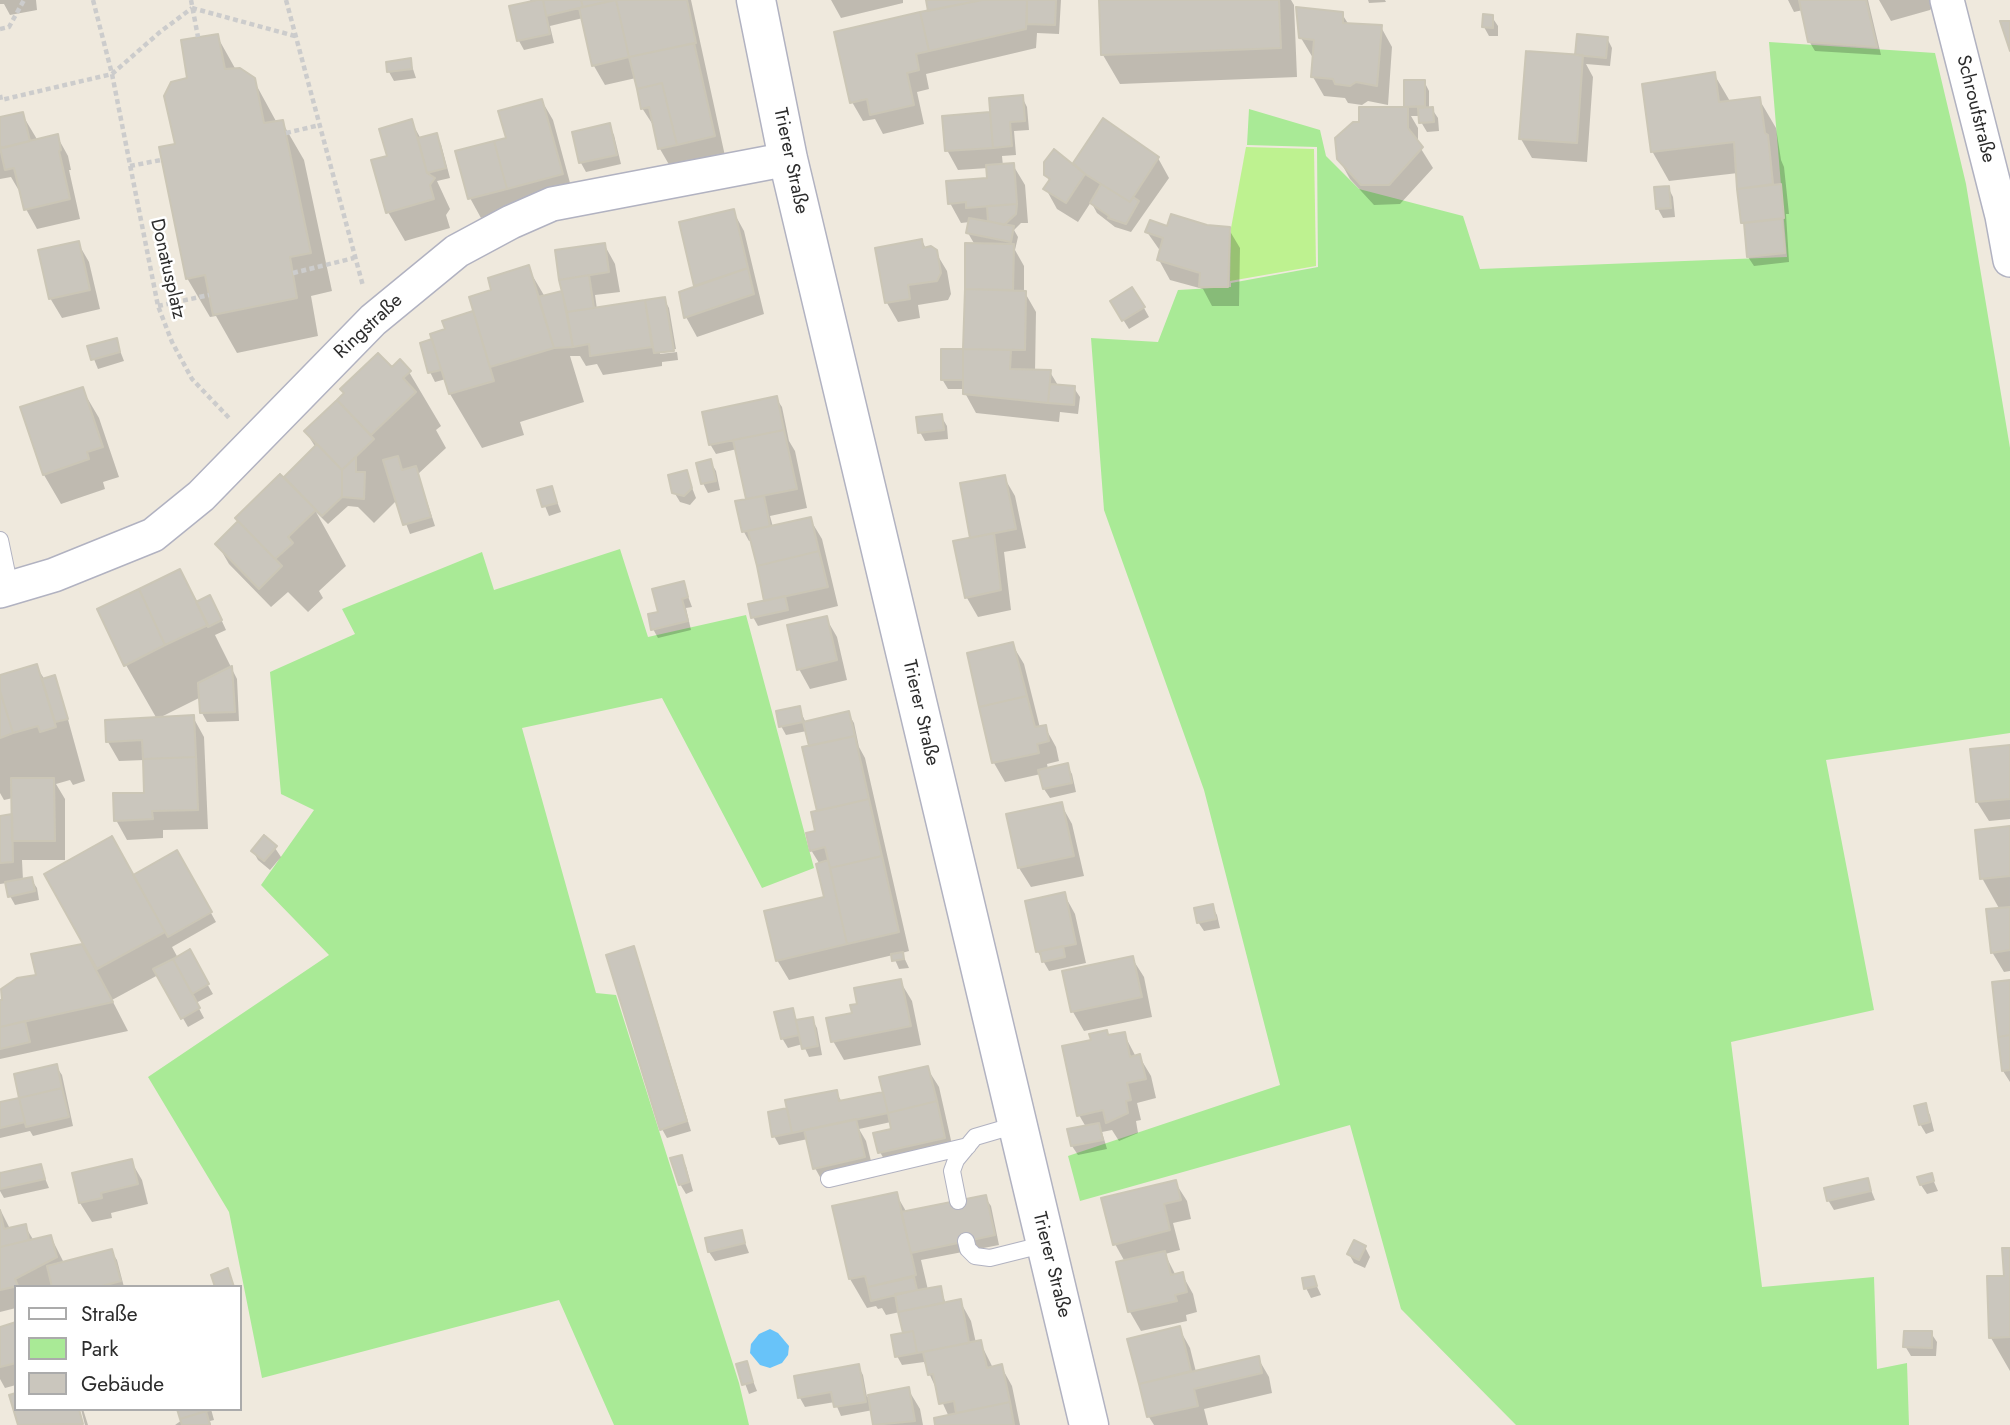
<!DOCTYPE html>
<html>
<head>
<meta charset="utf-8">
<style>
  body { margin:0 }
  #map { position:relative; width:2010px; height:1425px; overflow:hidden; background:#efe9dd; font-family:Jost,sans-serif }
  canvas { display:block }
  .legend { position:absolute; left:14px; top:1285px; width:228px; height:126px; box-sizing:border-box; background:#fff; border:2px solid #ababab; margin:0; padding:9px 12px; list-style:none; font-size:21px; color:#2c2c2c }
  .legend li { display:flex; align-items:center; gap:14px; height:35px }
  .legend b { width:35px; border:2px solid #ababab }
</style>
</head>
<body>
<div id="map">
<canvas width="2010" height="1425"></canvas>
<ul class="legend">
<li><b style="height:9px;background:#fff"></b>Straße</li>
<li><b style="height:19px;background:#a9ea96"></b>Park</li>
<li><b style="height:19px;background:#cac6bd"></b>Gebäude</li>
</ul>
</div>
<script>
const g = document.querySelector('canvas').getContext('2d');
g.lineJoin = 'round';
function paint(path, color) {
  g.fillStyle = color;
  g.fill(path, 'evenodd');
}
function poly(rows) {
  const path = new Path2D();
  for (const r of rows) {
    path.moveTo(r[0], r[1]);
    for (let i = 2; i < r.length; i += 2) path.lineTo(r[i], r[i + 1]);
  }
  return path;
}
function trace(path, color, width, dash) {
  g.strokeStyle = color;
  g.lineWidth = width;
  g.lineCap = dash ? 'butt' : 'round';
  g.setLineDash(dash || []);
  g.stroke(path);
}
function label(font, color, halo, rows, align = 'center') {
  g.font = font + ' Jost,sans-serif';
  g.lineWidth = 5;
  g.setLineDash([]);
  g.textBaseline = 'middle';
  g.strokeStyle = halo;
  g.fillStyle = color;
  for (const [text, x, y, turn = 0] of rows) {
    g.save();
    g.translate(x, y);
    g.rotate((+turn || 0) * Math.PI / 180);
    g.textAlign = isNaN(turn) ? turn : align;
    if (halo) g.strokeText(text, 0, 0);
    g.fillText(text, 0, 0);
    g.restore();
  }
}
paint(poly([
  [1769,42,1935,53,1966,184,2010,448,2010,733,1826,760,1874,1010,1731,1042,1762,1287,1874,1277,1877,1369,1907,1363,1909,1425,1516,1425,1401,1309,1350,1125,1080,1201,1068,1156,1280,1085,1204,790,1104,510,1091,338,1158,342,1178,290,1231,287,1231,283,1318,267,1317,147,1247,145,1249,109,1320,130,1326,156,1359,189,1463,216,1480,269,1787,257],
  [620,549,648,637,746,615,814,868,762,888,662,698,522,728,596,993,616,995,739,1383,749,1425,614,1425,559,1300,262,1378,229,1212,148,1077,329,955,261,885,314,810,281,794,270,672,355,634,342,609,482,552,494,590]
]), '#a9ea96');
paint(poly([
  [1246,147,1314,149,1316,266,1230,281,1231,228]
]), '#bef290');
paint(poly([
  [770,1329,778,1333,789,1346,788,1355,782,1363,770,1368,760,1365,750,1353,751,1344,759,1334]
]), '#68c3f9');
paint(poly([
  [0,0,36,0,37,10,10,15,4,4,0,4],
  [530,0,691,0,725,156,671,168,660,149,655,128,642,108,636,78,605,85,594,66,583,18,550,26,554,43,524,50,519,41,511,8,532,3],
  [831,0,903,0,903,3,841,18],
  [927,0,1061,0,1059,34,1037,33,1036,48,926,74,929,89,917,92,924,124,883,134,875,119,863,121,852,102,930,12],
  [1100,0,1291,0,1294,5,1297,77,1120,84,1103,55],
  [1368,0,1385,0,1386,2,1369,3],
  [1788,0,1868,0,1881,55,1815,51,1809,41,1803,10,1794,12],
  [1879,0,1939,0,1930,10,1891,21],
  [1342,14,1349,25,1381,27,1392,47,1388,105,1368,101,1362,105,1348,103,1345,98,1324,96,1313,77,1313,58,1301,38],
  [1492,17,1498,26,1498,36,1489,36,1484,27],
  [217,36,236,70,253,79,277,123,282,122,304,160,332,291,311,296,318,336,237,353,216,316,210,317,187,278,177,146,189,79],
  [1607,38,1612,48,1610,66,1586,64,1593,77,1587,162,1532,158,1521,139,1577,57],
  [410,60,416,78,394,81,389,72],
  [1714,74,1731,103,1759,99,1776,128,1781,160,1784,167,1789,214,1786,214,1789,262,1754,266,1748,257,1747,229,1743,222,1738,173,1669,181,1652,151],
  [1424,81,1429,91,1429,109,1432,109,1438,118,1439,131,1427,132,1421,122,1421,116,1411,116,1418,128,1418,144,1433,168,1400,204,1374,205,1350,179,1339,159,1361,124,1406,109,1405,82],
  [1022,97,1027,107,1029,130,1014,131,1016,155,1002,156,1003,166,1013,165,1025,185,1028,223,1021,223,1014,230,1018,237,1015,250,1024,266,1024,291,1036,312,1035,372,1050,372,1059,387,1074,388,1080,397,1078,414,1060,412,1059,422,976,413,965,393,965,389,948,389,942,379,965,356,967,245,975,245,968,233,970,222,961,223,950,203,989,179,988,168,958,170,947,150,944,117,992,114],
  [542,101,553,120,573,194,481,218,470,198,508,139],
  [22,114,38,141,57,136,68,156,71,170,69,170,80,219,37,229,26,209,21,188,18,189,11,177,0,179,0,119],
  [1103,120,1158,158,1169,178,1131,232,1115,227,1097,213,1091,202,1078,222,1057,209,1046,189,1050,182,1046,175,1074,166],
  [411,121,421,139,436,135,441,144,450,178,437,181,450,209,446,215,450,228,405,241,388,212,389,157],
  [609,125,614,135,621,164,586,172,581,163,574,133],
  [1668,187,1673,197,1675,217,1663,218,1658,209],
  [733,211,744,231,764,314,697,337,686,317,696,287,681,223],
  [1207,227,1228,228,1240,248,1239,306,1212,306,1203,289,1170,280,1159,260,1161,252,1147,232,1168,228],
  [922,240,926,249,935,251,947,271,951,294,948,300,918,305,920,318,898,322,887,303,877,249],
  [78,243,89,262,100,309,62,318,50,298],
  [604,244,615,264,620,292,595,295,597,309,664,299,669,308,676,349,660,351,660,354,677,352,678,360,662,362,662,366,603,375,597,364,586,366,580,356,570,356,584,402,520,422,524,435,482,448,450,394,446,379,435,382,430,372,434,341,447,330,444,322,475,312,493,291,528,268,545,297,564,292],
  [1112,302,1144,308,1149,317,1129,329],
  [116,340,124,361,98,369,89,347],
  [392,370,409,372,441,426,436,430,446,448,418,474,435,526,410,534,397,500,374,523,358,507,348,506,328,524,316,512,346,566,319,591,323,598,308,612,288,592,271,607,229,564,218,545,291,485,286,478,316,448,306,432,346,394],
  [82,389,99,418,119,477,103,482,105,489,61,504,44,475],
  [776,398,782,407,789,441,795,451,807,508,770,516,773,527,810,519,822,539,838,606,758,626,753,617,767,602,752,540,749,541,744,532,748,501,737,449,716,454,710,444],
  [941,416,947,426,948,439,925,441,920,432],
  [710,461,716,471,720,490,708,493,703,483],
  [686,472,696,498,690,505,680,502,674,492],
  [1004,477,1015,496,1026,548,1004,552,1011,610,978,617,967,598,972,539],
  [552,488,561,512,549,516,539,491],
  [179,571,198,603,215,606,226,630,215,635,237,679,239,721,207,722,202,713,201,697,157,719,193,717,204,737,208,829,163,830,163,838,127,840,116,820,146,794,145,760,119,761,108,742,157,719,126,665],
  [683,583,692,607,686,608,691,630,658,638,653,629,660,613],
  [826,618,837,637,847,680,810,689,799,669],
  [1012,644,1024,664,1040,728,1045,727,1056,747,1059,761,1047,764,1048,769,1067,765,1072,774,1076,792,1050,798,1044,789,1041,774,1005,782,994,763],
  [36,666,45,680,54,677,59,687,85,781,73,785,70,780,56,784,65,799,65,860,22,860,23,880,31,879,37,888,39,900,15,905,10,896,7,883,0,884,0,818,13,816,13,798,4,800,0,793,0,676],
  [799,708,806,723,848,713,854,723,859,747,865,758,909,951,902,953,909,968,899,969,893,955,789,980,777,960,826,898,819,863,811,850,818,832,819,812,807,731,786,735,781,726],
  [2010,746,2010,819,1989,821,1977,802],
  [1061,804,1072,824,1084,876,1031,887,1019,868,1008,816],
  [2010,828,2010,971,2004,972,1992,952,2000,910,1982,878],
  [275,848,281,857,270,870,258,860,253,851],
  [177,852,216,922,172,947,178,958,189,952,213,994,196,1003,204,1018,188,1027,158,975,112,1000,128,1031,0,1059,0,1002,38,976,33,955,85,945,133,877],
  [1064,894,1075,914,1086,963,1049,971,1038,952],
  [1212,906,1217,915,1220,928,1204,931,1198,922],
  [633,949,638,958,691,1131,667,1138,662,1129],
  [1132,958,1144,977,1152,1017,1084,1031,1073,1012],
  [900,981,912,1001,921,1045,844,1060,833,1041,859,1005],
  [2010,982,2010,1082,2003,1071],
  [792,1010,798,1022,812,1019,817,1028,822,1055,809,1057,803,1044,788,1048,782,1038],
  [1124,1034,1136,1057,1139,1056,1151,1076,1156,1098,1137,1103,1141,1120,1136,1121,1138,1133,1119,1141,1112,1130,1102,1132,1107,1149,1078,1155,1072,1146,1069,1130,1086,1127,1079,1115,1109,1037],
  [56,1066,62,1075,73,1126,33,1136,30,1131,0,1138,0,1104,21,1099],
  [927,1068,939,1087,955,1158,891,1172,880,1152,893,1131,891,1122,859,1129,866,1141,875,1177,826,1188,815,1168,808,1139,779,1145,774,1136,789,1109,836,1092,842,1102,885,1093],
  [1925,1105,1930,1115,1934,1131,1926,1134,1920,1124],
  [681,1157,686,1166,693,1191,686,1194,680,1184],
  [131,1161,142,1180,148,1204,111,1213,112,1218,92,1222,80,1203],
  [40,1166,49,1188,4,1198,0,1191,0,1171,1,1174],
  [1931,1175,1938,1191,1927,1194,1921,1185],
  [1867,1180,1875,1200,1834,1210,1828,1200],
  [1175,1182,1187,1201,1191,1219,1173,1223,1180,1250,1165,1254,1176,1276,1182,1274,1193,1294,1197,1312,1186,1315,1187,1321,1141,1331,1130,1312,1118,1263,1125,1262,1115,1244],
  [896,1194,907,1213,985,1197,991,1206,999,1245,921,1260,928,1290,940,1288,946,1304,960,1301,971,1321,976,1343,980,1342,993,1368,1001,1366,1012,1386,1020,1425,937,1425,949,1417,924,1362,902,1365,897,1356,905,1335,900,1312,886,1315,882,1308,878,1309,876,1306,867,1308,850,1279],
  [0,1209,10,1229,25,1226,34,1241,51,1237,64,1263,111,1251,117,1260,124,1287,54,1287,54,1284,49,1287,16,1287,16,1308,0,1312],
  [741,1232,749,1253,715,1261,709,1252,707,1240],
  [1365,1247,1370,1257,1365,1268,1354,1263,1349,1254],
  [2010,1249,2010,1371,1991,1338,1989,1278,2006,1278],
  [1313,1278,1321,1295,1311,1298,1306,1288],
  [16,1324,16,1385,5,1388,0,1379,0,1329],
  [1179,1328,1190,1348,1196,1372,1258,1358,1269,1377,1272,1393,1204,1409,1208,1425,1154,1425,1149,1417,1129,1340],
  [1931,1333,1937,1342,1936,1356,1911,1356,1905,1346],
  [746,1363,757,1391,749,1394,738,1365],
  [858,1366,863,1375,867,1397,908,1389,920,1409,923,1425,875,1425,873,1410,841,1416,835,1402,805,1407,800,1398],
  [12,1396,16,1409,77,1409,82,1425,20,1425],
  [81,1409,83,1409,88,1425,85,1425],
  [179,1409,211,1409,214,1420,210,1421,211,1425,175,1425,182,1420]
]), '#0003');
const building = poly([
  [537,0,543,0,550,34,517,41,509,6,537,0],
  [543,0,581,0,583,7,546,16,543,0],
  [581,0,614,0,583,7,581,0],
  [616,0,687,0,696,43,629,57,616,0],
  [616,0,629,57,592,66,579,8,616,0],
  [926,0,982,0,928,11,926,0],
  [982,0,1027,0,1026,29,929,51,920,12,982,0],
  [1027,0,1056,0,1055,25,1027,24,1027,0],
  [1099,0,1279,0,1281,48,1101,55,1099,0],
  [1799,0,1866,0,1877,47,1808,42,1799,0],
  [1296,7,1343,12,1343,23,1382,25,1377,86,1356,82,1350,86,1335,84,1333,79,1311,77,1314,40,1299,38,1296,7],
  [920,12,929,51,916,54,919,70,907,73,914,105,870,115,867,99,850,103,834,32,920,12],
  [1483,14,1493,15,1493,28,1482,27,1483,14],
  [2000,21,2010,21,2010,51,2000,21],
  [218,34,225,69,240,68,255,78,264,123,283,120,311,253,290,257,297,298,213,315,205,275,186,279,159,147,175,144,164,96,171,82,187,78,181,40,218,34],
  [1577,34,1608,37,1606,58,1575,55,1577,34],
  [694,43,715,136,677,145,662,83,637,89,629,57,694,43],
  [1526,51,1583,55,1577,143,1519,139,1526,51],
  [411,58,412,69,387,72,386,62,411,58],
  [1715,72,1719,102,1760,97,1765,133,1768,135,1773,184,1737,189,1734,142,1651,152,1642,84,1715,72],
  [1404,80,1425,80,1425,106,1404,107,1404,80],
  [662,83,677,145,658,149,649,107,641,109,637,89,662,83],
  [1023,95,1025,121,1010,122,1012,146,993,148,989,98,1023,95],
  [542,99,563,174,507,189,494,141,506,138,498,111,542,99],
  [1359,107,1408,107,1408,128,1423,147,1389,185,1361,185,1337,159,1335,138,1353,122,1359,122,1359,107],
  [1433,107,1434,122,1419,123,1418,108,1433,107],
  [23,112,30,141,3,148,0,146,0,117,23,112],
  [990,112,993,148,945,151,942,116,990,112],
  [1103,118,1159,157,1130,202,1085,174,1073,163,1103,118],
  [412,119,427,173,435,178,430,185,434,199,386,213,371,160,387,156,379,129,412,119],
  [610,123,617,155,579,163,572,132,610,123],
  [437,133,446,168,427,173,418,138,437,133],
  [58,134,61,150,59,151,70,199,24,210,14,168,5,170,0,148,58,134],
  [494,141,507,189,468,199,455,151,494,141],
  [1054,149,1085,174,1066,203,1043,189,1050,179,1044,175,1044,162,1054,149],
  [1014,163,1017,204,966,208,966,202,948,204,946,181,987,178,986,165,1014,163],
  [1101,184,1130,202,1133,197,1139,201,1126,224,1108,218,1109,216,1090,203,1101,184],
  [1781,184,1784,218,1741,223,1737,189,1781,184],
  [1669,186,1671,208,1656,209,1654,187,1669,186],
  [1017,204,1016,214,1004,225,988,221,987,206,1017,204],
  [734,209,748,268,694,286,679,222,734,209],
  [1171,214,1207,225,1230,227,1228,287,1199,287,1200,273,1157,260,1163,238,1145,232,1150,220,1167,226,1171,214],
  [969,218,1014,226,1011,242,966,233,969,218],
  [1782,219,1785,253,1747,257,1744,223,1782,219],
  [922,239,923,248,931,246,937,250,941,273,937,281,908,285,910,299,885,303,875,248,922,239],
  [79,241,90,290,49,299,38,250,79,241],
  [605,243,609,272,559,280,555,250,605,243],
  [965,243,1014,244,1013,290,965,289,965,243],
  [529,265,554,348,490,367,469,297,491,290,488,278,529,265],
  [748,268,754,294,684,318,679,292,748,268],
  [589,275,594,308,567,312,559,280,589,275],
  [1132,287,1145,307,1122,321,1110,301,1132,287],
  [965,289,1026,291,1025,350,963,349,965,289],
  [562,291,573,347,554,348,538,297,562,291],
  [665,297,674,351,654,353,645,300,665,297],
  [645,300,652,347,590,356,589,344,573,347,567,312,645,300],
  [473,311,494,381,449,394,430,334,445,329,442,321,473,311],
  [117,338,120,352,91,360,87,346,117,338],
  [432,339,441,370,428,373,420,343,432,339],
  [941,349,963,349,963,380,941,380,941,349],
  [963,349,1011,350,1010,369,1051,370,1048,403,963,394,963,349],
  [378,353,392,367,400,359,411,371,403,378,416,392,371,435,337,400,344,393,340,389,378,353],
  [1050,384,1075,386,1074,405,1048,403,1050,384],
  [83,387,103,447,87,452,89,459,43,475,20,407,83,387],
  [777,396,784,430,709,445,702,412,777,396],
  [337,400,374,439,342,470,304,431,337,400],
  [942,414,944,430,918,433,916,417,942,414],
  [784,430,797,489,746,499,733,440,784,430],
  [317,444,342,470,342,497,322,516,284,477,317,444],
  [398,456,402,470,416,466,431,517,403,525,383,460,398,456],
  [356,457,356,472,365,472,364,499,342,497,342,470,356,457],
  [711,459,716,481,701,484,696,463,711,459],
  [687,470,692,488,684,496,672,493,668,475,687,470],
  [280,474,316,510,288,537,293,543,275,559,235,518,280,474],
  [1005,475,1016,529,970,538,960,483,1005,475],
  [552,486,557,503,542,507,537,490,552,486],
  [764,496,770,526,742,532,735,501,764,496],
  [811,517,819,551,757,566,748,531,811,517],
  [238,521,282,566,259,589,215,544,238,521],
  [994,533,1001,590,965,598,953,541,994,533],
  [819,551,828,587,764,601,757,566,819,551],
  [180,569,208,625,165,645,139,589,180,569],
  [684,581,688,597,682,599,688,621,651,630,648,614,658,612,652,589,684,581],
  [139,589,165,645,124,666,97,609,139,589],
  [210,595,222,620,208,627,196,602,210,595],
  [785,596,788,610,751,618,748,604,785,596],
  [827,616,837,660,797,670,787,625,827,616],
  [1013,642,1027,696,979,707,967,653,1013,642],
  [37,664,56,727,40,732,38,726,13,733,0,691,0,675,37,664],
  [232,666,235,712,200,713,198,683,232,666],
  [55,675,68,719,55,722,42,679,55,675],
  [0,691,13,733,0,738,0,691],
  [1027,696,1035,727,1046,725,1049,741,1037,744,1039,753,992,763,979,707,1027,696],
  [800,706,803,722,779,727,776,711,800,706],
  [849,711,855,736,809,746,803,722,849,711],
  [194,715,196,757,143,759,142,740,106,742,105,720,194,715],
  [855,736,869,799,817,811,802,747,855,736],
  [2010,745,2010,799,1976,802,1970,749,2010,745],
  [196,757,198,810,152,811,153,819,114,821,113,793,144,793,143,759,196,757],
  [1068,763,1072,783,1043,789,1038,770,1068,763],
  [11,778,54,778,55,841,12,841,11,778],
  [869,799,882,856,830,868,825,847,810,851,806,833,815,831,811,812,869,799],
  [1062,802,1074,856,1018,868,1006,814,1062,802],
  [12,814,13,862,0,863,0,816,12,814],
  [2010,826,2010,876,1980,879,1975,830,2010,826],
  [264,835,277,846,264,861,251,851,264,835],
  [112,836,165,932,97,969,44,874,112,836],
  [177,850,212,912,168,937,133,875,177,850],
  [882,856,899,932,847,944,830,868,882,856],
  [828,860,847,944,776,961,764,911,824,897,816,864,828,860],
  [32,877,35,891,8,897,5,882,32,877],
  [1065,892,1076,944,1036,952,1025,901,1065,892],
  [1213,904,1216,919,1197,923,1194,908,1213,904],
  [2010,907,2010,950,1991,953,1986,909,2010,907],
  [82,944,113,1002,0,1027,0,1000,2,1000,1,989,17,978,36,975,31,954,82,944],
  [634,946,687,1121,660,1130,606,955,634,946],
  [1063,946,1065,957,1042,962,1040,951,1063,946],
  [190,949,209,984,192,994,173,959,190,949],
  [903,952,904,959,892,961,891,954,903,952],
  [1133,956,1142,997,1071,1012,1062,971,1133,956],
  [173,959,200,1008,181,1019,153,969,173,959],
  [901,979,911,1026,831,1042,826,1018,852,1013,850,1005,857,1004,854,988,901,979],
  [2010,980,2010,1035,1998,1037,1992,982,2010,980],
  [793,1008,799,1035,781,1039,774,1012,793,1008],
  [813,1017,818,1046,802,1049,796,1020,813,1017],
  [25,1021,30,1042,0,1049,0,1027,25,1021],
  [1107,1030,1108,1035,1125,1032,1130,1057,1140,1054,1146,1079,1127,1083,1131,1100,1126,1101,1128,1113,1106,1123,1103,1110,1077,1116,1062,1046,1091,1040,1089,1034,1107,1030],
  [2010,1035,2010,1070,2002,1071,1998,1037,2010,1035],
  [57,1064,62,1088,19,1098,14,1074,57,1064],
  [928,1066,937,1101,888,1113,879,1077,928,1066],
  [62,1088,69,1117,26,1127,19,1098,62,1088],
  [837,1090,839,1101,883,1092,888,1113,792,1133,785,1100,837,1090],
  [19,1098,25,1122,0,1128,0,1102,19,1098],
  [937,1101,945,1138,878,1153,873,1133,891,1129,888,1113,937,1101],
  [1926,1103,1930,1122,1919,1125,1914,1106,1926,1103],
  [787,1108,792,1133,772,1137,768,1112,787,1108],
  [856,1119,865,1157,813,1169,804,1130,856,1119],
  [1099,1123,1103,1140,1071,1146,1067,1129,1099,1123],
  [682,1155,689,1182,679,1185,670,1158,682,1155],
  [132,1159,138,1184,101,1193,102,1198,79,1203,72,1173,132,1159],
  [41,1164,45,1179,0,1189,0,1173,41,1164],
  [1932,1173,1934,1181,1920,1185,1917,1177,1932,1173],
  [1868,1178,1871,1191,1827,1201,1824,1188,1868,1178],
  [1176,1180,1181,1200,1164,1204,1170,1230,1113,1245,1101,1198,1176,1180],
  [897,1192,916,1275,868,1287,865,1276,849,1279,832,1206,897,1192],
  [986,1195,995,1235,911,1253,901,1212,986,1195],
  [0,1210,4,1229,26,1224,29,1240,0,1247,0,1210],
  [742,1230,745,1243,708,1252,705,1238,742,1230],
  [51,1235,57,1257,15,1279,18,1286,0,1290,0,1247,51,1235],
  [1354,1240,1366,1246,1359,1260,1347,1254,1354,1240],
  [2002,1248,2010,1248,2010,1337,1989,1338,1987,1276,2004,1276,2002,1248],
  [112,1249,121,1281,98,1287,52,1287,47,1266,112,1249],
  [1165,1251,1171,1275,1183,1272,1187,1292,1175,1295,1177,1301,1128,1312,1116,1262,1165,1251],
  [228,1268,234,1287,215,1287,211,1275,228,1268],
  [1314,1276,1317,1286,1304,1289,1302,1278,1314,1276],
  [914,1277,917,1290,871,1301,868,1287,914,1277],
  [941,1286,944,1303,898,1312,895,1294,941,1286],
  [961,1299,969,1343,917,1353,913,1331,903,1333,898,1312,961,1299],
  [16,1322,16,1363,0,1367,0,1327,16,1322],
  [1180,1326,1191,1371,1139,1384,1127,1339,1180,1326],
  [913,1331,917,1353,895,1357,891,1335,913,1331],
  [1904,1331,1932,1331,1932,1348,1903,1347,1904,1331],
  [981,1340,987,1368,1002,1364,1010,1402,956,1413,954,1401,939,1404,933,1374,928,1375,923,1352,981,1340],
  [1259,1356,1262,1373,1194,1389,1198,1406,1147,1417,1139,1384,1259,1356],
  [747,1361,753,1382,742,1385,736,1364,747,1361],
  [859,1364,866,1402,834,1407,831,1392,798,1398,794,1376,859,1364],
  [909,1387,915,1421,873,1425,868,1395,909,1387],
  [16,1393,16,1409,79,1409,83,1424,18,1425,9,1395,16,1393],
  [1010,1402,1014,1425,935,1425,934,1418,1010,1402],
  [177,1409,210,1409,210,1410,180,1419,177,1409],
  [206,1411,210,1425,182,1425,180,1419,206,1411]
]);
paint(building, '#cac6bd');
trace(building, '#cbc6b6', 2);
const service = poly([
  [0,540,10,588],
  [829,1179,968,1146],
  [958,1201,952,1171,956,1160,975,1137,1016,1125],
  [966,1241,968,1249,975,1256,990,1258,1046,1244]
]);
const minor = poly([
  [1947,0,2002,216,2010,260],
  [0,591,54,575,153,535,201,496,373,320,457,251,511,222,552,204,788,159]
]);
const secondary = poly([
  [756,0,788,159,1089,1425]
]);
trace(service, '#b1b2c1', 18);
trace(minor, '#b1b2c1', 36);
trace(secondary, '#b1b2c1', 41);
trace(poly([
  [93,0,112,74,158,306,172,342,192,379,231,420],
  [191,0,198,37],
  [286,0,363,286],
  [192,8,295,36],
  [0,29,9,27,24,0],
  [0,95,1,100,112,74,160,32,192,8],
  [286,133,320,125],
  [130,166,161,160],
  [293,273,354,258],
  [158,306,209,295]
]), '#ccc', 4.5, [5, 3.5]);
trace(service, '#fff', 16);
trace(minor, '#fff', 33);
trace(secondary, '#fff', 38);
label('19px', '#2c2c2c', '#fff', [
  ["Schroufstraße",1975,109,76],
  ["Trierer Straße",790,161,78],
  ["Donatusplatz",167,269,77],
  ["Ringstraße",369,327,-43],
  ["Trierer Straße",920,713,77],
  ["Trierer Straße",1051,1265,76]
]);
</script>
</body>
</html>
